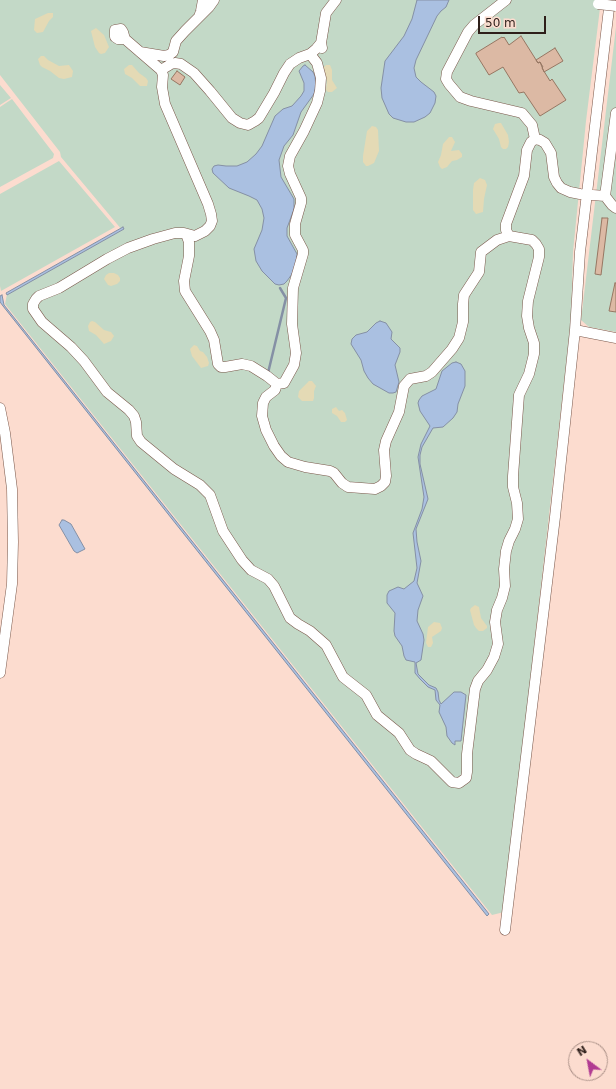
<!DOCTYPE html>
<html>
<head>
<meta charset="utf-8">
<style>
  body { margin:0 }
  #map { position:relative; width:616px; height:1089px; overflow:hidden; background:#fcdccf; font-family:"DejaVu Sans",sans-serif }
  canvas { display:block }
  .north { position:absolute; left:568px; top:1041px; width:40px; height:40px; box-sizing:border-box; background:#fcdccf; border:1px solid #aa9087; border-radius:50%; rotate:328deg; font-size:11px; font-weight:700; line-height:16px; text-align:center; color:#2e1f1a }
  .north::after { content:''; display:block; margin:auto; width:14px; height:18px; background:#b13b92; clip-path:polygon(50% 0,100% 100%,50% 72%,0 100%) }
  .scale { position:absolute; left:478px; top:16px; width:68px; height:18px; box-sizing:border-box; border:2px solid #2e1f1a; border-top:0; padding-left:5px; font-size:12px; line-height:14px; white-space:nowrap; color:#2e1f1a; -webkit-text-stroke:3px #fcdccf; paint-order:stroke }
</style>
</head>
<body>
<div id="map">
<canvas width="616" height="1089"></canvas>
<div class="north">N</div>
<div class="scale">50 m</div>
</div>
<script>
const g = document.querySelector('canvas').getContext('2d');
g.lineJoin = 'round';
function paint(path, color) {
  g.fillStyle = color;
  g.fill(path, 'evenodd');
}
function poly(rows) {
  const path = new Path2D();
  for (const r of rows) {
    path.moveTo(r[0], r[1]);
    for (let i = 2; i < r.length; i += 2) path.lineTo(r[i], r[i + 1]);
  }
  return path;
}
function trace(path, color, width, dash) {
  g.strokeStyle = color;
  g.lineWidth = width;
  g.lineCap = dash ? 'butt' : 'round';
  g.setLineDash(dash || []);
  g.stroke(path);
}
paint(poly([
  [0,0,601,0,586,121,573,252,571,321,504,912,492,915,5,304,7,294,122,230,61,157,60,152,0,75],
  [616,27,616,332,589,327,581,320],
  [0,85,11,98,0,105],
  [12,99,54,154,53,158,0,187,0,107],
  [59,161,115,227,1,291,0,286,0,194]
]), '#c3d9c7');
paint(poly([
  [48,13,53,13,53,17,49,21,43,32,37,33,34,30,35,19],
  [96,28,104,35,109,47,105,53,101,54,99,53,95,47,91,31],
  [41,56,44,56,48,60,59,66,69,65,73,71,72,77,64,79,59,78,50,71,42,67,40,65,38,59],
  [129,65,132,65,139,73,146,78,148,81,147,86,140,86,132,78,125,74,124,69],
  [326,65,330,65,332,70,332,80,337,88,332,92,328,92,326,90,327,81,324,74,323,68],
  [499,123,501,123,508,135,509,142,508,147,506,149,503,149,501,147,499,139,493,129,495,124],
  [372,126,376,127,378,130,379,151,374,163,368,166,366,166,363,162,363,156,367,131],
  [449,137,452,137,455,142,451,151,459,150,462,154,462,157,457,160,452,161,447,167,442,169,440,167,438,162,441,155,443,144],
  [480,178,485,180,487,185,484,199,483,212,476,214,473,210,473,190,474,183],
  [109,273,114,273,118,275,120,278,120,281,117,284,111,286,108,285,104,279,106,275],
  [92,321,95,322,104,330,111,332,114,336,111,341,104,344,96,335,89,331,88,326,90,322],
  [194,345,197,346,200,351,203,352,207,357,209,363,208,366,201,368,192,356,190,349],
  [309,381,312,381,316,386,314,391,314,398,313,401,302,401,298,397,299,391],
  [336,407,339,411,342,410,345,413,347,420,345,422,341,422,337,416,332,413,332,409],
  [475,605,479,607,481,618,487,626,487,628,483,631,479,631,476,628,474,625,470,610,471,608],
  [434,622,440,623,442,628,441,631,432,637,433,643,431,647,428,647,426,643,428,627]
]), '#e4dab5');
const water = poly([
  [417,0,449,0,446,7,441,11,437,16,416,60,414,68,416,77,421,82,434,92,436,96,435,103,430,113,425,117,414,122,406,122,393,118,389,114,382,98,381,88,385,61,404,36,412,19,417,0],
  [305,65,313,72,315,76,316,87,314,94,301,112,293,135,284,146,279,160,281,177,294,199,294,209,287,228,287,236,297,254,296,263,292,274,287,281,284,284,279,285,275,284,262,271,256,261,254,249,262,230,264,218,262,209,257,200,249,196,229,188,213,173,212,169,214,166,218,165,226,166,237,166,247,162,256,154,262,146,275,116,283,109,292,106,301,96,304,91,304,83,299,71,303,66,305,65],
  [123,227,124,229,7,295,6,293,123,227],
  [2,295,4,305,489,914,487,916,3,306,0,302,0,296,2,295],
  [380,321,386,323,392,332,391,339,400,348,400,352,395,365,399,382,396,392,393,393,389,393,373,384,368,378,364,371,361,360,351,344,352,339,356,335,367,332,376,323,380,321],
  [456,362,461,364,465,371,465,386,458,404,457,412,453,418,443,427,433,428,422,447,420,455,420,464,428,499,416,529,417,542,421,561,417,583,423,596,418,610,417,621,423,634,424,640,421,660,416,663,418,674,429,685,436,688,438,692,439,700,441,704,454,692,461,692,466,695,461,741,455,741,455,745,452,743,447,736,446,727,439,712,440,705,436,700,435,690,428,687,420,679,415,673,415,662,406,660,404,656,402,646,395,636,394,631,395,613,387,603,387,595,389,591,398,587,404,589,414,581,417,568,413,533,422,509,424,497,418,457,421,444,430,426,420,411,418,403,419,400,422,396,436,389,442,371,452,363,456,362],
  [62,520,64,520,71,524,85,549,77,553,74,551,59,525,62,520]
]);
paint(water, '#aac0e1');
trace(water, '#8590a5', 1);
trace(poly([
  [268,373,286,298,280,288]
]), '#8590a5', 2.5);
const building = poly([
  [521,36,538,63,540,62,543,67,542,68,550,81,552,79,566,100,540,116,524,92,519,93,503,67,489,75,476,54,476,53,502,37,503,38,504,37,509,45,521,36],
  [555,48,563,61,544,72,540,62,538,63,536,60,555,48],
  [177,71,185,77,180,85,171,79,177,71],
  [602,218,608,218,601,275,595,274,602,218],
  [615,283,616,283,616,312,609,311,615,283]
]);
paint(building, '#dcb9a4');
trace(building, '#977763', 1);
const minor = poly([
  [506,0,474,25,468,32,447,72,446,79,449,84,460,97,471,101,522,113,532,125,535,139],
  [199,17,201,11,203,0],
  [125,39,123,32,121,29,115,30,115,37,118,39,125,39,161,70,163,75,162,87,165,104,208,204,211,214,212,221,210,226,205,231,195,236,184,233,175,233,153,239,128,248,107,259,59,288,39,296,36,299,33,304,33,309,42,322,71,347,84,361,107,392,129,410,134,416,136,422,137,436,141,442,174,469,200,485,210,495,223,531,242,560,251,570,268,579,274,586,290,618,298,624,310,631,326,645,343,677,366,695,377,715,399,733,410,750,416,754,431,761,452,782,459,783,466,778,467,772,467,754,475,689,478,681,487,670,494,657,498,644,495,622,497,610,502,598,505,586,504,569,506,551,509,541,515,529,518,519,517,503,513,487,513,476,519,395,529,374,534,354,534,343,529,328,527,316,528,301,539,257,539,249,536,244,532,240,509,236,497,240,481,252,479,272,464,295,463,304,463,322,459,338,452,349,432,372,426,376,410,379,404,386,399,412,386,441,384,450,386,476,385,482,381,486,375,489,348,487,342,483,334,473,330,471,305,467,288,462,281,456,274,446,266,430,262,416,263,403,266,397,275,390,277,384],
  [322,48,321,43,326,13,336,0],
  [140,52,164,56,169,55,173,52,176,41,185,31,209,7,214,0],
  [161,70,171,64,175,63,181,64,194,73,210,91,232,118,240,123,248,125,255,121,259,118,274,93,284,73,290,64,299,58,310,54,316,49,321,43],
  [616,113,605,196,612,205,616,208],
  [186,234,189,242,189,256,184,281,185,291,210,331,214,340,218,364,221,367,225,367,242,364,251,366,267,376,277,384,284,383,294,365,296,353,292,324,293,288,303,254,303,250,295,235,295,224,301,203,301,198,290,174,288,166,290,156,304,131,317,103,320,91,321,78,317,63,310,54],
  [509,236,506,230,506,224,524,176,527,150,531,142,535,139,540,140,545,143,551,153,554,177,557,183,561,188,570,192,580,194,605,196],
  [575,330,616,338],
  [0,408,5,433,12,489,13,542,12,584,0,673],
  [505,930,555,517,575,330,580,252,610,0]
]);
trace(minor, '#7b594c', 11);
trace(minor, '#fff', 10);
const minorBridge = poly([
  [598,4,616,6]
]);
trace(minorBridge, '#7b594c', 11, []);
trace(minorBridge, '#fff', 10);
</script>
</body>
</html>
